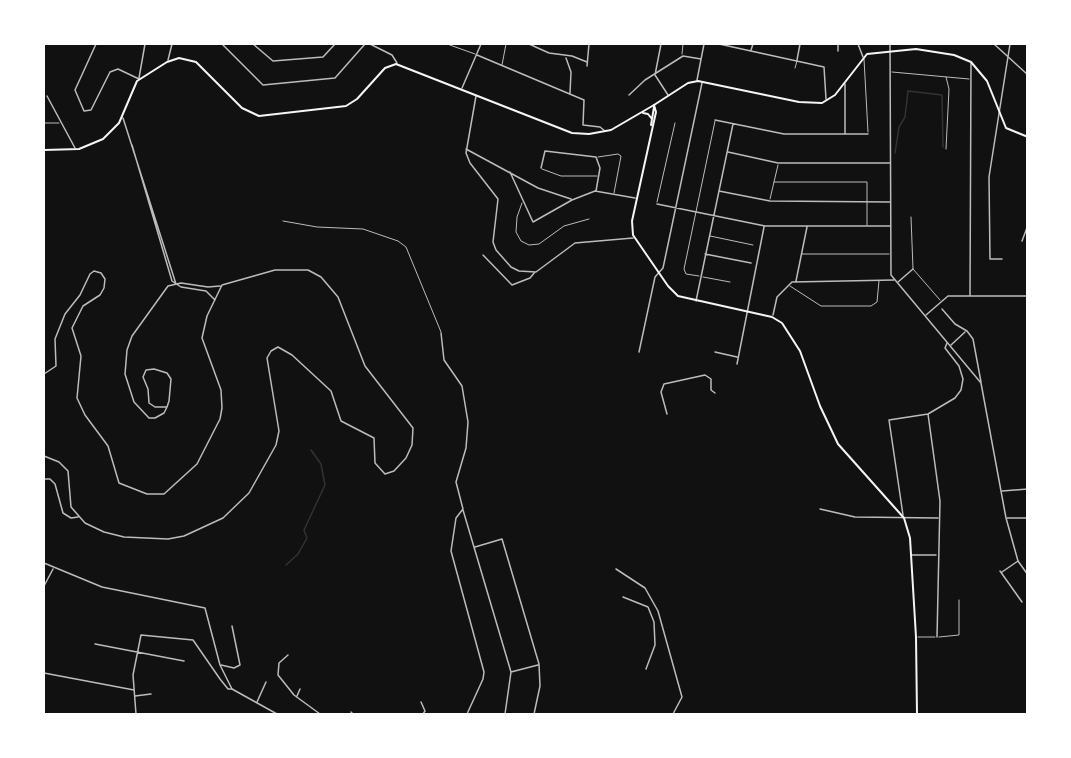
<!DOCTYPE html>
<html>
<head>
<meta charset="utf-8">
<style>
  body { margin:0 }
  #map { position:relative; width:1071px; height:758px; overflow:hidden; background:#111; font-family:Manrope,sans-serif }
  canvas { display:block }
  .frame { position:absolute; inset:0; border:45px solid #fff; pointer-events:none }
</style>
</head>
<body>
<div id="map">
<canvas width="1071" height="758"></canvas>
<div class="frame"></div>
</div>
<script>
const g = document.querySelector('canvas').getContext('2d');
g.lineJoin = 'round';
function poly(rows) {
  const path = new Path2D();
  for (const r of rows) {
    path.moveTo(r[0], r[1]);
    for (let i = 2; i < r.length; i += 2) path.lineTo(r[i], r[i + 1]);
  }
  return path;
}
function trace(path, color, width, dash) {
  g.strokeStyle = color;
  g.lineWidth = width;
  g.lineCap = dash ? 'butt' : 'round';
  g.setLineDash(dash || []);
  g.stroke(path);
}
trace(poly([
  [895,153,899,127,905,117,908,91,942,95,943,147],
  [286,565,298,554,307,538,304,530,325,485,321,464,311,450]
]), '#333', 1.5);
trace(poly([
  [447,44,475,54],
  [682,54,683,44],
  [864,59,868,132],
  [502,65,506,44],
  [795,68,797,61],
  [892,72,969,79],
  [946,77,949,89,946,149],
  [44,123,59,123],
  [598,157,618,154,621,156,614,193],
  [542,169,561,176,597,176],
  [774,182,867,182,867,225],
  [770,199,778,165],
  [657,202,675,123],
  [522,203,517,217,516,232,521,241,529,245,539,244,564,226,589,219],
  [911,217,913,269,940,300],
  [283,221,317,227,363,229,398,241,406,247,441,332],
  [710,236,753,245],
  [802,254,889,254],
  [699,276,686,274,684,269,715,121],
  [703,277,730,282],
  [790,286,821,306,871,306,877,302,879,281],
  [918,637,935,637],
  [939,637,959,635,959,600]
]), '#bcbcbc', 1);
trace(poly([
  [96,44,75,90,84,111,91,110,110,72,118,69,139,79],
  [222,44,263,85,335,78,365,44],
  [253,44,273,61,323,57,335,44],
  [370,44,392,55,397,63],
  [529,44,549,53,572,56,587,62],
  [661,44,655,75,668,95],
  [719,44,824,67,826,99],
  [858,44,863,57],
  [994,44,1028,75],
  [751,50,753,44],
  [838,51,838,44],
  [477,55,584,100,583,125,600,127,605,131],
  [566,58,571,72,570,93],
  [168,60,172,44],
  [797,60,800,44],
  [587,66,589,44],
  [139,78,145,44],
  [697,80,704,44],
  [462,88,481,44],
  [629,95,645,80,683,56,701,59],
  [47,96,75,148],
  [476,96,466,153,470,163,498,199,493,242,496,250,511,267,519,271,536,272,575,243,633,238],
  [123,118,176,284],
  [715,120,784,134,868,134],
  [845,133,845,84],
  [132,145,172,281,181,287,206,291,215,300],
  [466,149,538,188,571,199],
  [728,152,778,163,890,163],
  [541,168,545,151,596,157,600,168,596,191],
  [510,172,533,222,572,200,595,191,635,198],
  [719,191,770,201,890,202],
  [657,204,765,226,890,226],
  [1022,241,1028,225],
  [705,254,751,263],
  [483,255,512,285,530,278,535,272],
  [1002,259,990,259,989,177,1010,44],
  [796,281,807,227],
  [898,282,913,269],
  [970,296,971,63],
  [696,301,733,124],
  [942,309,955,324,967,331,973,339,981,382],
  [773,315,777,297,792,282,894,280],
  [926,315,948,296,1028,296],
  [441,333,444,360,462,386,468,422,466,448,456,482,463,509,456,518,451,551,484,672,483,679,467,714],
  [951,345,965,332],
  [639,352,655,277,663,268,702,83],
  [715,352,737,357],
  [737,364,764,227],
  [44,374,56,366,55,339,65,314,80,295,90,274,94,271,101,273,105,279,104,288,100,295,83,306,72,328,81,356,77,398,85,415,108,446,119,483,147,494,164,494,197,464,220,419,222,408,221,390,202,338,207,316,222,285,275,270,308,270,321,277,338,297,365,366,413,428,412,445,406,458,394,471,385,474,375,463,374,438,341,421,331,391,292,355,278,347,271,351,267,358,279,431,276,445,249,493,223,518,184,536,168,539,124,537,104,532,85,523,71,507,68,471,59,462,44,456],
  [167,407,155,407,149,403,148,389,143,377,146,370,154,369,167,373,171,379,169,401,167,407,164,413,155,418,149,418,134,402,125,374,127,350,132,336,168,286,181,283,208,287,220,286],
  [667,414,661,392,664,384,705,375,711,379,711,390,715,393],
  [928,414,940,501,937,637],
  [44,479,50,479,55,484,63,513,71,518,78,517],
  [1002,491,1028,489],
  [820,509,855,517,938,518],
  [463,510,511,672,505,714],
  [903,515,889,420,928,414,955,398,961,390,963,379,959,366,945,348,947,343],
  [1007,518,1028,518],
  [475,547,502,539,539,664,540,686,534,714],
  [911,555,936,555],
  [616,569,645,588,658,611,682,697,673,714],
  [1000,571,1022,602],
  [1002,572,1018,561],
  [44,586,53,569],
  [623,597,648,607,654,622,655,645,646,669],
  [95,644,184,661],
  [288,655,279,663,278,675,294,695,320,714],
  [221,665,234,668,240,665,232,626],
  [511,672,538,665],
  [44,673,134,690],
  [135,696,151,694],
  [297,696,300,689],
  [257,702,266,682],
  [421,702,425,711,423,714],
  [351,712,353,714],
  [136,714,133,675,141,635,193,640,220,679,228,689,232,689]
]), '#bcbcbc', 1.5);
trace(poly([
  [890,44,891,275,981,383,1006,518,1018,561,1028,575],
  [44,563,102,587,205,608,220,665,232,689,277,714]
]), '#bcbcbc', 1.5);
trace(poly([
  [654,105,688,83,698,81,799,102,822,103,835,95,867,54,916,49,954,55,971,62,987,81,1006,128,1028,137]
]), '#f5f5f5', 2);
trace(poly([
  [654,105,656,112,632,221,633,235,668,286,678,296,772,317,782,323,800,351,820,406,838,444,904,518,910,538,916,637,917,714],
  [643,113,648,114,652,119],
  [651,125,654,107],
  [44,150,79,149,103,139,119,123,137,81,167,62,179,58,196,62,242,108,259,116,346,106,357,99,385,68,396,64,572,133,589,134,611,130,654,105]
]), '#f5f5f5', 2);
</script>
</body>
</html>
